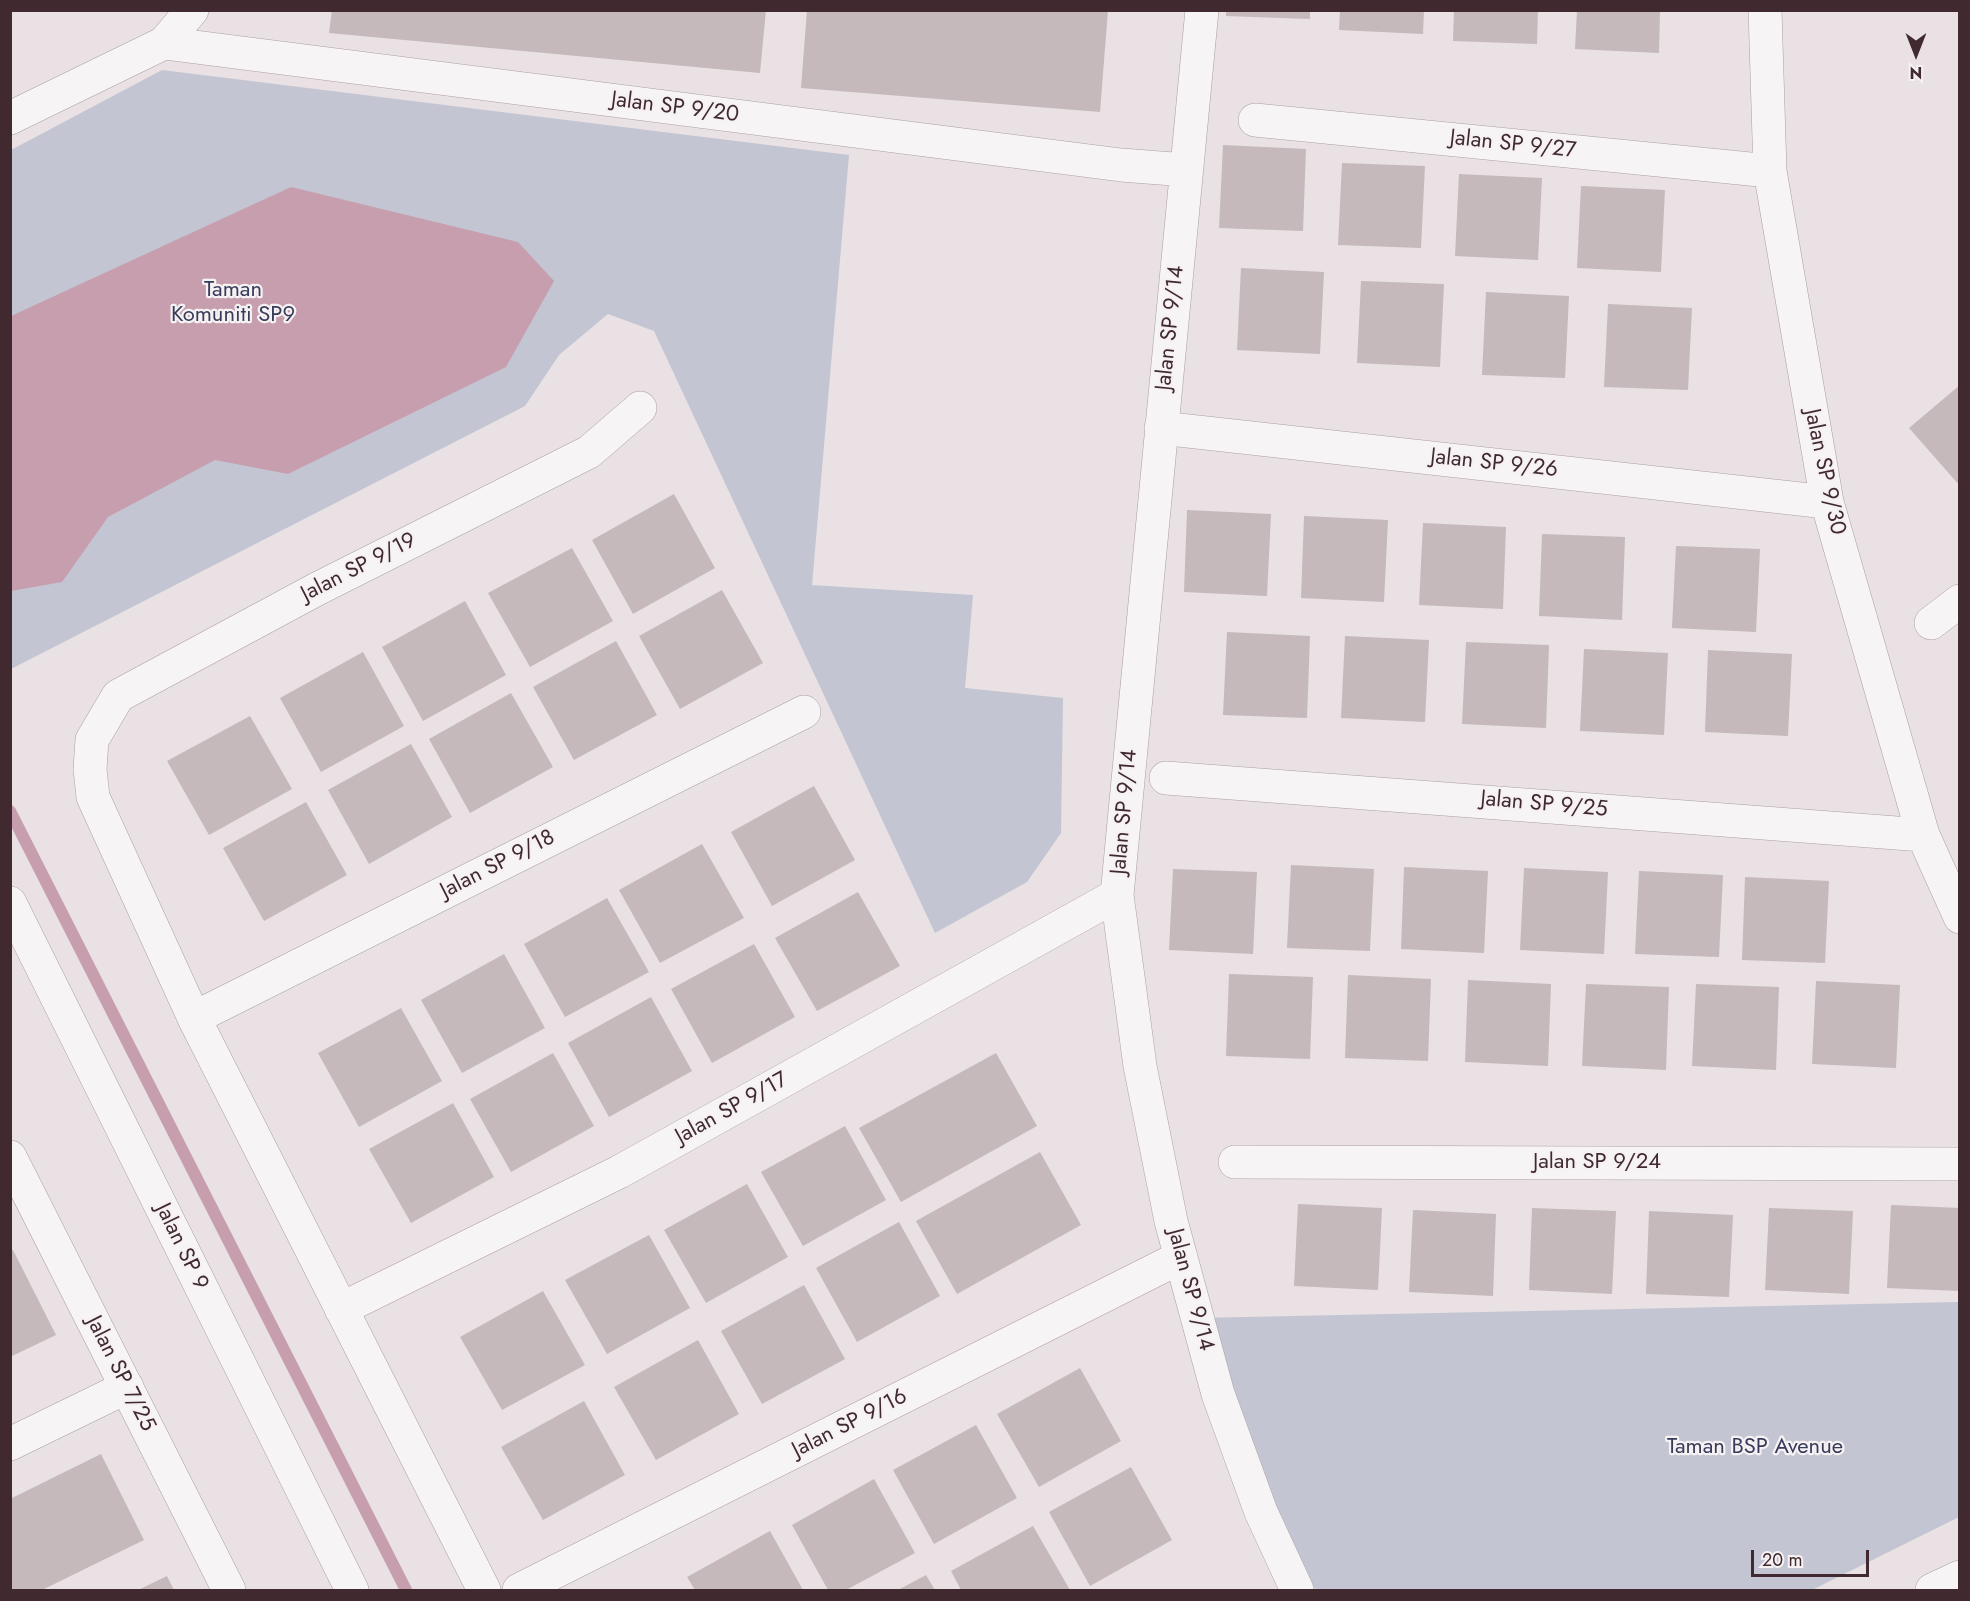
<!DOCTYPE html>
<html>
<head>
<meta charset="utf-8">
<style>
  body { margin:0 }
  #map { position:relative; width:1970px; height:1601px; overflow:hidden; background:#e9e1e3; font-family:Jost,sans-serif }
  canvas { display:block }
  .frame { position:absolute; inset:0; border:12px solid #402a30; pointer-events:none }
  .north { position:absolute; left:1886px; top:24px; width:60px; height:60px; -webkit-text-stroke:4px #f6f1f2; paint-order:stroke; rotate:180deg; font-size:16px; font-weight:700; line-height:24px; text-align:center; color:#402a30 }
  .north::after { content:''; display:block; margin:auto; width:21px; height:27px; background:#402a30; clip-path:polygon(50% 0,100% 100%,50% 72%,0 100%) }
  .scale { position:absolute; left:1751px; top:1550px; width:118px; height:27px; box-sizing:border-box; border:3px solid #402a30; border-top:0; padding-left:8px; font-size:18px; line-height:21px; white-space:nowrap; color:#402a30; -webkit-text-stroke:4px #f6f1f2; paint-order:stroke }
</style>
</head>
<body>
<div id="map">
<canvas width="1970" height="1601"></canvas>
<div class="frame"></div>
<div class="north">N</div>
<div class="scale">20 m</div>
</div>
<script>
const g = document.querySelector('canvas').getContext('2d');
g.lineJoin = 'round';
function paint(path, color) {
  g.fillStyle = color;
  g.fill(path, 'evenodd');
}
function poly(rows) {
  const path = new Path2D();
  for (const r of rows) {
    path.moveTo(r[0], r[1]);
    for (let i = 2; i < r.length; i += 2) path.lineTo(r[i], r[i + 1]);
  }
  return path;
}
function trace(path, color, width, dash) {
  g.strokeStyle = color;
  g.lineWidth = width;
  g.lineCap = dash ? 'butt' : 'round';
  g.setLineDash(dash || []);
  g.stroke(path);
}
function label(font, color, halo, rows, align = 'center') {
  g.font = font + ' Jost,sans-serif';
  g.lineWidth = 4.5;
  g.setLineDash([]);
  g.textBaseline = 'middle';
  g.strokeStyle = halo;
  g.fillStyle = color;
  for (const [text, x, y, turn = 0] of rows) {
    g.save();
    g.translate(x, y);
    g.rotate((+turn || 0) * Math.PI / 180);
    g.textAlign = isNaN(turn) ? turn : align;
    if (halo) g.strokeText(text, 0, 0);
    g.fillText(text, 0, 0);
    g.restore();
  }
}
paint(poly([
  [162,70,849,155,812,585,973,595,965,688,1063,698,1061,833,1027,882,935,933,654,331,608,314,559,355,525,406,11,669,11,150],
  [1959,1302,1959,1517,1812,1590,1316,1590,1271,1534,1198,1318]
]), '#c3c5d2');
paint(poly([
  [291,187,518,242,554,281,506,367,288,474,215,460,108,517,62,582,11,591,11,316]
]), '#c79eae');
trace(poly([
  [10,811,406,1590]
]), '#c79eae', 12);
paint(poly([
  [332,10,766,10,760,73,329,33],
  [807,10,1108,10,1100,112,801,88],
  [1226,10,1310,10,1310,19,1226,16],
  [1340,10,1424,10,1423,34,1339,30],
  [1454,10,1538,10,1537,44,1453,41],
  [1577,10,1660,10,1659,53,1575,49],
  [1223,145,1306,149,1303,231,1219,228],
  [1342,163,1425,166,1421,248,1338,245],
  [1459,174,1542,178,1538,260,1455,256],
  [1581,186,1665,190,1661,272,1577,268],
  [1241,268,1324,272,1320,354,1237,350],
  [1361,281,1444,284,1440,367,1357,363],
  [1486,292,1569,296,1565,378,1482,375],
  [1608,304,1692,308,1688,390,1604,387],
  [1960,385,1960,486,1909,428],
  [674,494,715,568,633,614,592,540],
  [1187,510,1271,514,1267,596,1184,592],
  [1304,516,1388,520,1384,602,1301,598],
  [1423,523,1506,527,1503,609,1419,605],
  [1542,534,1625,537,1622,620,1539,616],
  [1676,546,1760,549,1756,632,1672,628],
  [572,548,613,621,530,667,488,593],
  [722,590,763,663,680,709,639,636],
  [465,601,506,675,423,721,382,647],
  [1227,632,1310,636,1307,718,1223,715],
  [1345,636,1429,640,1425,722,1341,718],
  [616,641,657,715,574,760,533,687],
  [1466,642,1549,645,1546,728,1462,724],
  [1584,649,1668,653,1664,735,1580,731],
  [1708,650,1792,654,1788,736,1705,732],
  [363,652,404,726,321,772,280,698],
  [511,693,553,767,470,813,429,739],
  [250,716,292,789,209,835,167,761],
  [411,744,452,817,369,864,328,790],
  [814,786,855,860,772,906,731,832],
  [306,802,347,875,264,921,223,848],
  [702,844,744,918,660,963,619,890],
  [1291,865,1374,869,1370,951,1287,948],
  [1404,867,1488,871,1484,953,1401,949],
  [1524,868,1608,872,1604,954,1520,950],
  [1173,869,1257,872,1253,954,1169,950],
  [1639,871,1723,875,1719,957,1635,954],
  [1745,877,1829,881,1825,963,1742,960],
  [858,892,900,966,817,1011,775,938],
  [607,898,649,972,565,1017,524,944],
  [754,944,795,1017,712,1063,671,989],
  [504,954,545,1028,462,1073,421,1000],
  [1229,974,1313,977,1310,1059,1226,1056],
  [1348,975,1431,979,1428,1061,1345,1058],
  [1468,980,1551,984,1548,1066,1465,1062],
  [1816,981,1900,985,1896,1068,1812,1064],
  [1586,984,1669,987,1666,1070,1582,1066],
  [1696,984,1779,987,1776,1070,1692,1066],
  [651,997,692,1071,609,1117,568,1043],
  [401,1008,442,1081,359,1127,318,1053],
  [553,1053,594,1126,511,1172,470,1099],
  [996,1053,1037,1126,901,1202,859,1128],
  [453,1103,494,1177,411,1223,369,1149],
  [845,1126,886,1200,803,1246,761,1172],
  [1040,1152,1081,1225,957,1294,916,1221],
  [747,1184,788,1257,706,1303,664,1230],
  [1298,1204,1382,1208,1378,1290,1294,1286],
  [1891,1205,1960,1208,1960,1291,1887,1288],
  [1532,1208,1616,1211,1612,1294,1529,1290],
  [1769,1208,1853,1211,1849,1294,1765,1290],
  [1413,1210,1496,1214,1493,1296,1409,1292],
  [1649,1211,1733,1215,1729,1297,1646,1294],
  [899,1222,940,1296,857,1342,816,1268],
  [649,1235,690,1308,607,1354,565,1280],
  [13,1250,56,1335,10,1357,10,1251],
  [804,1285,845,1359,762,1404,721,1331],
  [543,1291,585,1365,502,1410,460,1337],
  [698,1340,739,1414,656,1460,614,1387],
  [1080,1368,1121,1441,1039,1487,997,1414],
  [584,1401,625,1475,543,1520,501,1447],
  [976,1425,1017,1498,934,1544,893,1470],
  [101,1454,144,1540,42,1590,10,1590,10,1499],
  [1131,1467,1172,1540,1090,1586,1049,1512],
  [874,1479,915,1553,846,1590,828,1590,792,1525],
  [1033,1526,1070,1590,961,1590,951,1571],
  [770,1531,803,1590,695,1590,687,1577],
  [926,1575,935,1590,898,1590],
  [167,1576,174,1590,138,1590]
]), '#c5b9bc');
const minor = poly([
  [1202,10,1117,895,1140,1066,1171,1221,1218,1394,1261,1512,1297,1590],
  [1765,10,1770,171,1827,502,1923,835,1960,917],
  [164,43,1121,165,1186,170],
  [10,118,164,43,192,10],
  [1255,120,1770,171],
  [1161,428,1827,502],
  [1931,623,1960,601],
  [1166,778,1923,835],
  [10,903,352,1590],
  [194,1018,804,712],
  [10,1157,229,1590],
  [1235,1162,1960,1164],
  [341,1309,619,1172,1117,895],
  [10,1444,127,1387],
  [484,1590,194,1018,93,797,90,769,92,740,118,696,317,589,589,452,640,408],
  [519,1590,1181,1257],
  [1932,1590,1960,1577]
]);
trace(minor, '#ac9fa3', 34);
trace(minor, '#f7f4f5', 33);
label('22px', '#402a30', '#f6f1f2', [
  ["Jalan SP 9/20",675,108,7],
  ["Jalan SP 9/27",1513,145,6],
  ["Jalan SP 9/14",1171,328,-84],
  ["Jalan SP 9/26",1494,464,6],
  ["Jalan SP 9/30",1824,472,78],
  ["Jalan SP 9/19",359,568,-27],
  ["Jalan SP 9/25",1544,805,5],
  ["Jalan SP 9/14",1125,812,-85],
  ["Jalan SP 9/18",498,865,-27],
  ["Jalan SP 9/17",732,1109,-29],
  ["Jalan SP 9/24",1597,1163],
  ["Jalan SP 9",181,1247,64],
  ["Jalan SP 9/14",1190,1290,75],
  ["Jalan SP 7/25",120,1374,63],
  ["Jalan SP 9/16",850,1424,-27]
]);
label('22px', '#383c5b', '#f6f1f2', [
  ["Taman",233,291],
  ["Komuniti SP9",233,316],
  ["Taman BSP Avenue",1755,1448]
]);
</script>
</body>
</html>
